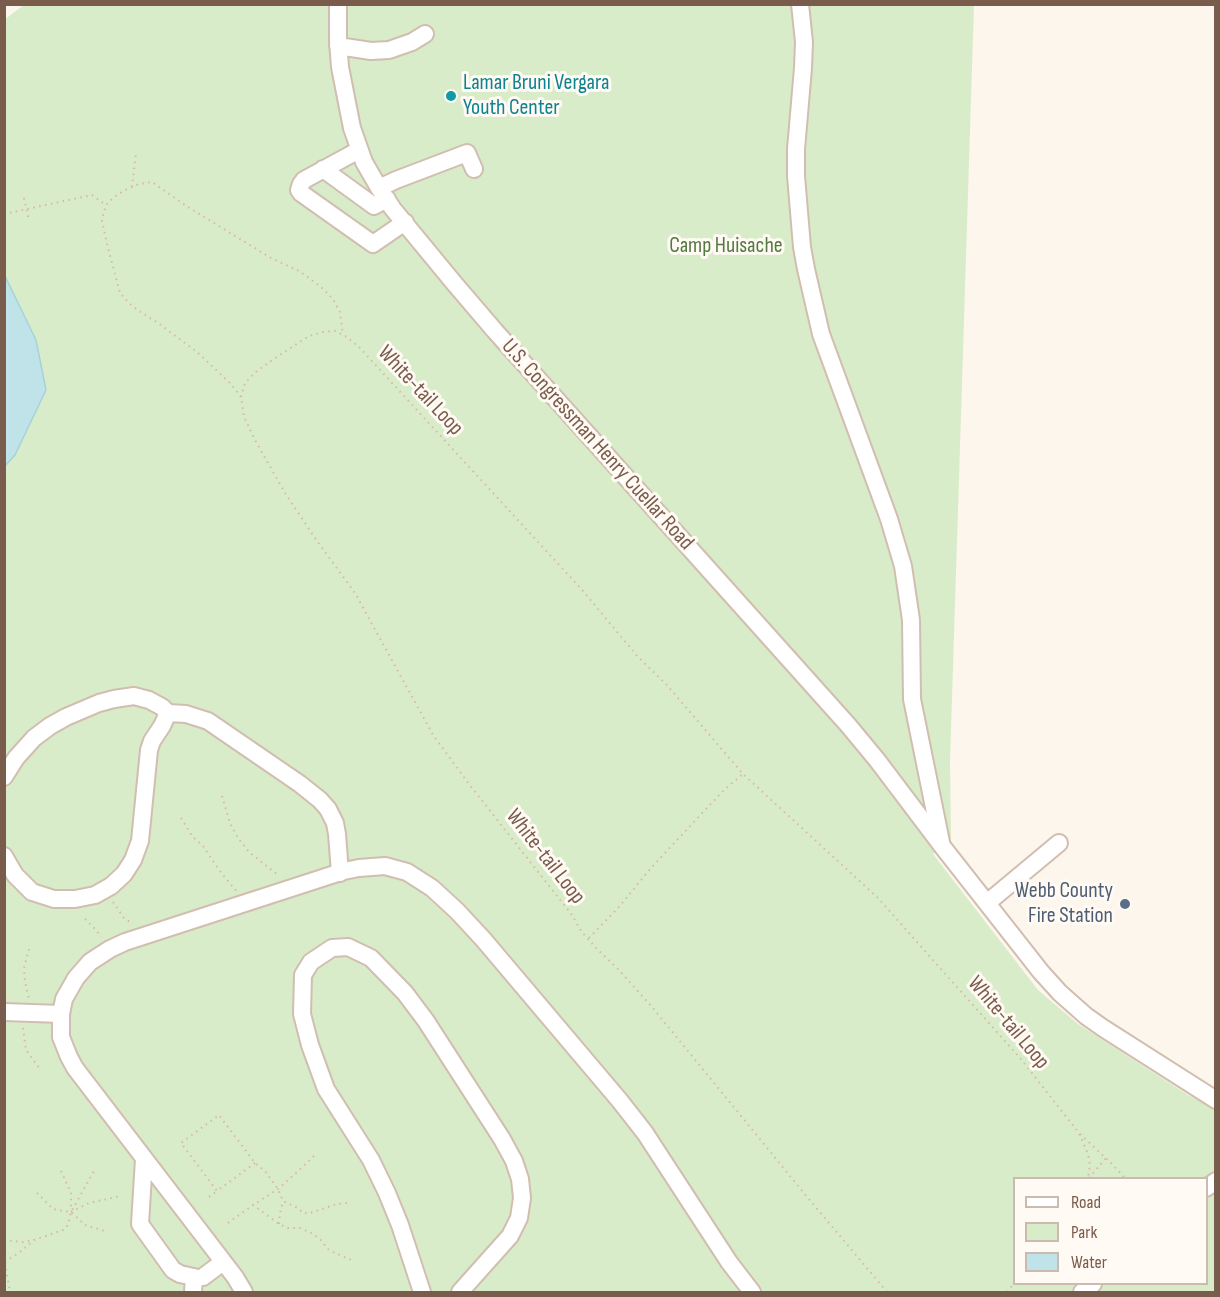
<!DOCTYPE html>
<html>
<head>
<meta charset="utf-8">
<style>
  body { margin:0 }
  #map { position:relative; width:1220px; height:1297px; overflow:hidden; background:#fdf6ec; font-family:"Sofia Sans Condensed",sans-serif }
  canvas { display:block }
  .frame { position:absolute; inset:0; border:6px solid #7a5c4d; pointer-events:none }
  .legend { position:absolute; left:1013px; top:1177px; width:195px; height:108px; box-sizing:border-box; background:#fffaf3; border:2px solid #cabbb1; margin:0; padding:8px 10px; list-style:none; font-size:18px; color:#7a5c4d }
  .legend li { display:flex; align-items:center; gap:12px; height:30px }
  .legend b { width:30px; border:2px solid #cabbb1 }
</style>
</head>
<body>
<div id="map">
<canvas width="1220" height="1297"></canvas>
<div class="frame"></div>
<ul class="legend">
<li><b style="height:8px;background:#fff"></b>Road</li>
<li><b style="height:16px;background:#d8ecc9"></b>Park</li>
<li><b style="height:16px;background:#bfe3e8"></b>Water</li>
</ul>
</div>
<script>
const g = document.querySelector('canvas').getContext('2d');
g.lineJoin = 'round';
function paint(path, color) {
  g.fillStyle = color;
  g.fill(path, 'evenodd');
}
function poly(rows) {
  const path = new Path2D();
  for (const r of rows) {
    path.moveTo(r[0], r[1]);
    for (let i = 2; i < r.length; i += 2) path.lineTo(r[i], r[i + 1]);
  }
  return path;
}
function trace(path, color, width, dash) {
  g.strokeStyle = color;
  g.lineWidth = width;
  g.lineCap = dash ? 'butt' : 'round';
  g.setLineDash(dash || []);
  g.stroke(path);
}
function label(font, color, halo, rows, align = 'center') {
  g.font = font + ' "Sofia Sans Condensed",sans-serif';
  g.lineWidth = 6;
  g.setLineDash([]);
  g.textBaseline = 'middle';
  g.strokeStyle = halo;
  g.fillStyle = color;
  for (const [text, x, y, turn = 0] of rows) {
    g.save();
    g.translate(x, y);
    g.rotate((+turn || 0) * Math.PI / 180);
    g.textAlign = isNaN(turn) ? turn : align;
    if (halo) g.strokeText(text, 0, 0);
    g.fillText(text, 0, 0);
    g.restore();
  }
}
paint(poly([
  [25,4,974,5,950,761,951,840,933,854,1038,990,1078,1024,1188,1095,1215,1108,1215,1292,5,1292,4,20],
  [1014,1178,1206,1178,1206,1284,1014,1284]
]), '#d8ecc9');
const water = poly([
  [5,276,36,340,46,390,15,455,5,466,5,276]
]);
paint(water, '#bfe3e8');
trace(water, '#a5d3da', 1.5);
const minor = poly([
  [338,4,338,41,340,67,352,128,364,162,379,188,393,209,454,283,495,331,848,725,877,760,942,846,1041,972,1060,993,1086,1016,1103,1028,1216,1100],
  [800,4,804,42,803,68,796,149,796,176,802,247,806,269,821,334,889,519,903,566,911,620,912,699,941,842],
  [338,46,371,51,389,50,412,42,425,34],
  [359,150,304,180,301,184,299,190,301,193,373,244,405,222],
  [323,169,374,206,387,199],
  [379,188,396,180,467,153,474,169],
  [4,777,16,758,34,738,50,726,66,717,99,703,114,699,134,696,149,700,162,707,168,713,186,714,208,721,300,784,320,800,328,809,335,823,337,834,340,873],
  [4,856,15,875,32,892,54,899,75,899,95,895,111,886,124,874,133,860,140,841,149,750,152,741,162,726,168,713],
  [987,903,1059,843],
  [4,1012,61,1014],
  [144,1159,140,1224,173,1270,180,1274,198,1278,203,1277,223,1262],
  [1206,1188,1216,1181],
  [193,1292,194,1277],
  [244,1292,235,1277,75,1068,69,1057,61,1037,61,1014,64,999,76,978,90,962,110,949,125,942,344,871,359,868,385,866,407,872,432,888,457,911,483,939,620,1101,645,1133,729,1262,752,1292],
  [422,1292,400,1225,387,1193,371,1160,326,1089,310,1045,302,1014,303,975,311,962,332,948,348,947,371,958,405,993,426,1021,502,1139,514,1161,520,1179,522,1198,519,1218,510,1236,460,1292],
  [1082,1292,1093,1284]
]);
trace(minor, '#d1beb0', 20);
trace(poly([
  [132,187,136,153],
  [24,198,29,220],
  [4,214,92,195,106,205],
  [241,397,231,384,197,352,158,323,136,309,129,303,120,293,107,244,102,221,103,215,106,205,114,197,125,190,139,184,152,182,188,207,271,258,299,271,320,286,333,299,340,312,343,335],
  [222,796,230,823,238,838,249,852,279,876],
  [181,818,192,836,203,846,219,870,237,892],
  [113,902,124,918,133,924],
  [85,919,96,930,101,937],
  [589,938,618,908,651,868,705,810,725,789,743,774],
  [29,949,24,968,25,982,29,999],
  [4,1028,5,1038],
  [23,1028,26,1050,40,1069],
  [1080,1134,1111,1163,1125,1178],
  [314,1156,296,1173,278,1189,253,1205,279,1224,288,1228,300,1228,311,1233,319,1238,328,1249,335,1253,354,1261],
  [255,1163,217,1191,181,1143,219,1115,255,1163,265,1171,278,1189,283,1201,298,1208,303,1213,310,1213,337,1204,348,1203],
  [61,1171,71,1193,71,1209],
  [1089,1178,1106,1158],
  [37,1193,53,1209,71,1212,85,1225,105,1231],
  [209,1197,217,1191],
  [71,1212,89,1203,120,1196],
  [228,1223,253,1205,252,1202],
  [279,1224,280,1213,283,1201],
  [4,1240,23,1242,34,1240,63,1230,68,1225,71,1212,94,1171],
  [5,1262,20,1252,34,1240],
  [5,1263,10,1292],
  [887,1292,808,1198,652,1007,618,969,596,948,581,931,572,915,469,784,433,735,355,593,317,541,285,493,255,440,244,417,241,397,245,383,257,371,278,356,309,336,323,332,335,331,347,337,359,347,583,591,638,657,666,684,743,774,877,897,1020,1058,1079,1133,1088,1154,1090,1165,1088,1178],
  [1007,1292,1014,1283]
]), '#d9b8a5', 2, [1.5, 4.5]);
trace(minor, '#fff', 16);
for (const [x, y, r, color] of [
  [451,96,6,"#0f9aa8"],
  [1125,904,6,"#5c6f8a"]
]) {
  const dot = new Path2D();
  dot.arc(x, y, r, 0, 2 * Math.PI);
  g.fillStyle = color;
  g.fill(dot);
  trace(dot, '#fffaf3', 2);
}
label('22px', '#0d838f', '#fffaf3', [
  ["Lamar Bruni Vergara",463,83],
  ["Youth Center",463,108]
], 'left');
label('22px', '#537a41', '#fffaf3', [
  ["Camp Huisache",726,246]
]);
label('22px', '#7a5c4d', '#fffaf3', [
  ["White-tail Loop",420,391,47],
  ["U.S. Congressman Henry Cuellar Road",597,445,48],
  ["White-tail Loop",545,857,52],
  ["White-tail Loop",1008,1023,50]
]);
label('22px', '#4e5e75', '#fffaf3', [
  ["Webb County",1113,891],
  ["Fire Station",1113,916]
], 'right');
</script>
</body>
</html>
